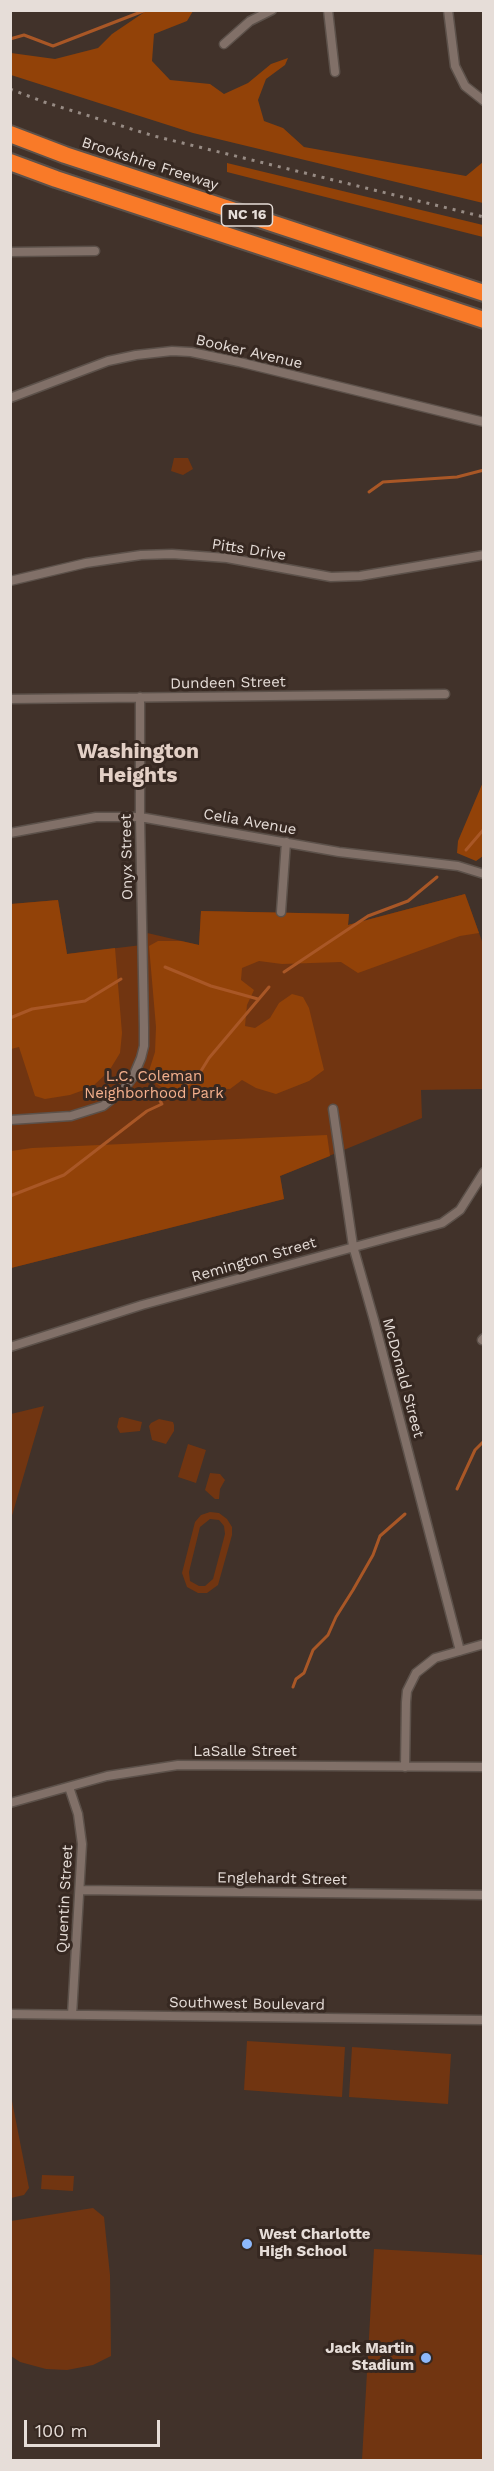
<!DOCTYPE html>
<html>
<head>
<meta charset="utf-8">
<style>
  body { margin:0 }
  #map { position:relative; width:494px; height:2471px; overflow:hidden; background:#41322a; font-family:"Work Sans",sans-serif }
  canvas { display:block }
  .frame { position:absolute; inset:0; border:12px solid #e6ddd8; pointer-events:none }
  .scale { position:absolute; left:24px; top:2420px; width:136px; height:27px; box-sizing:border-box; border:3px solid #e6ddd8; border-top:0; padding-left:8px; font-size:18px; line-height:21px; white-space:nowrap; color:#e6ddd8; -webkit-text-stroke:4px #362821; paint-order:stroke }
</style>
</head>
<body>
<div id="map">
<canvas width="494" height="2471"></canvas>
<div class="frame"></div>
<div class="scale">100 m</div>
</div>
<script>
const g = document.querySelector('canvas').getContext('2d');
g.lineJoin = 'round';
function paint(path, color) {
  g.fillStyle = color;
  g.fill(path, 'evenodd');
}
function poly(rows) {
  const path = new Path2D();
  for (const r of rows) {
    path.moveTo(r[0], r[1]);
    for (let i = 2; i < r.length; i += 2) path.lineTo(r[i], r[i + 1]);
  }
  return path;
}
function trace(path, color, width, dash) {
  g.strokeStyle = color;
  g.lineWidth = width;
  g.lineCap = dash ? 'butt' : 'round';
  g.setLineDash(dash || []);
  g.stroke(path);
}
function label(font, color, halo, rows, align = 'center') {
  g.font = font + ' "Work Sans",sans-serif';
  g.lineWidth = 6;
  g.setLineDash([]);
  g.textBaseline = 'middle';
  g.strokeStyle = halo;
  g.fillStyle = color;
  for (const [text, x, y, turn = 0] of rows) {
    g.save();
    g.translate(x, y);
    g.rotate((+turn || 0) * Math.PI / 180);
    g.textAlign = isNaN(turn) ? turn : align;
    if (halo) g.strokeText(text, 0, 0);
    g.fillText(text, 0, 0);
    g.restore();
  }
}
paint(poly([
  [174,458,188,458,193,469,183,475,171,471],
  [465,894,483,944,483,1089,421,1090,422,1118,280,1176,284,1199,11,1268,11,904,58,900,67,954,142,945,143,932,199,945,201,911,349,914,348,925],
  [44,1406,11,1519,11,1414],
  [122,1417,142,1422,140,1431,120,1433,117,1427,119,1418],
  [159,1419,173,1422,174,1425,174,1431,166,1444,152,1440,149,1426,151,1423],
  [188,1444,206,1450,196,1483,178,1477],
  [210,1473,220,1474,225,1480,220,1489,219,1499,215,1499,205,1490],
  [210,1512,219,1513,227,1519,232,1527,232,1535,218,1585,207,1593,198,1593,187,1587,182,1573,195,1522,201,1515],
  [210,1519,219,1520,224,1526,225,1534,213,1579,205,1586,199,1586,190,1581,189,1572,200,1527],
  [247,2041,345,2047,342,2097,244,2090],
  [352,2047,451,2054,448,2104,349,2097],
  [11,2101,12,2101,29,2188,24,2195,11,2198],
  [42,2175,74,2176,73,2191,41,2189],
  [93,2208,104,2217,110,2275,111,2356,93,2365,67,2370,46,2369,20,2362,11,2356,11,2221],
  [374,2249,483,2255,483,2460,362,2460]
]), '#713511');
paint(poly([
  [146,11,193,11,187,21,154,34,152,61,170,80,210,84,224,94,248,83,271,64,288,58,285,65,266,79,258,100,264,121,283,128,304,147,466,176,483,162,483,203,193,133,11,75,11,53,55,59,98,48,112,34],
  [227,163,483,225,483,237,227,172],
  [483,782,483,856,476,861,457,853,458,841],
  [465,894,479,933,460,936,358,973,341,962,282,964,259,961,242,968,241,980,254,990,247,1005,245,1026,255,1028,270,1018,279,1003,292,994,303,997,309,1008,324,1070,309,1081,276,1094,256,1088,242,1080,230,1089,163,1088,147,1077,155,1052,156,1027,149,946,158,941,181,941,199,945,201,911,349,914,348,925],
  [58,900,67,954,115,948,122,1033,120,1053,109,1071,92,1087,70,1095,45,1099,35,1096,19,1047,11,1049,11,904],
  [327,1135,330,1156,280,1176,284,1199,11,1268,11,1151,32,1148]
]), '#924208');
trace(poly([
  [10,39,24,35,53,46,146,10],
  [369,492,383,482,457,477,484,470],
  [466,850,484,829],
  [165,967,211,986,258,999],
  [284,972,368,916,408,901,437,877],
  [10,1018,32,1009,85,1001,121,979],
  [10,1196,64,1175,147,1111,162,1104,160,1101,196,1079,209,1058,269,987],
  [457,1489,475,1450,484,1441],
  [293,1687,296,1679,304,1673,313,1650,328,1635,336,1617,353,1590,373,1555,380,1536,405,1514]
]), '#a95726', 3);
const street = poly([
  [328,10,335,72],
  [448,10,455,66,465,86,484,101],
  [224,44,250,21,272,10],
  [10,252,95,251],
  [10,398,108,361,136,355,172,351,191,352,239,362,484,422],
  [10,581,86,563,141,555,172,554,227,558,331,577,360,576,484,555],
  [10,699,445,694],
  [10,833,96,817,140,817,339,852,458,866,484,874],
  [281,912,286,842],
  [333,1109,353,1246,374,1320,460,1651],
  [10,1120,71,1116,103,1106,123,1090,133,1077,141,1058,144,1046,144,1027,140,817,140,697],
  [482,1340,484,1338],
  [10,1347,142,1305,442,1223,460,1210,484,1172],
  [405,1767,406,1702,407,1691,416,1673,435,1658,484,1644],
  [69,1787,78,1814,82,1844,72,2015],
  [10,1803,107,1776,178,1765,484,1767],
  [80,1890,484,1895],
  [10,2014,484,2020]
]);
const highway = poly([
  [10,134,65,155,484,293],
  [10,162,56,179,484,320]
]);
trace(street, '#5c514a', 11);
trace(highway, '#5c514a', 20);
trace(street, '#817068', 8);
trace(highway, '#f97a28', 16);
trace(poly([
  [10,89,44,102,154,136,484,217]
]), '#978b84', 3, [3, 6]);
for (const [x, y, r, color] of [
  [247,2244,6,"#8db9fc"],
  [426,2358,6,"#8db9fc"]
]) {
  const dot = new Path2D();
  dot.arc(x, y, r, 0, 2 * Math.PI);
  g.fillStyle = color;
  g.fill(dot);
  trace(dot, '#362821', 2);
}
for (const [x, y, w] of [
  [247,215,51]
]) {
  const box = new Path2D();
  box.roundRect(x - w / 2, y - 11, w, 22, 4.5);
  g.fillStyle = '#362821';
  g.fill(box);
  trace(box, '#e6ddd8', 1.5);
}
label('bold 14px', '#e6ddd8', null, [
  ["NC 16",247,215]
]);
label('15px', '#e6ddd8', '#362821', [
  ["Brookshire Freeway",150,164,18],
  ["Booker Avenue",249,352,13],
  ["Pitts Drive",249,550,9],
  ["Dundeen Street",228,683,-1],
  ["Celia Avenue",250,822,10],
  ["Onyx Street",127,857,-91],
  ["Remington Street",254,1260,-16],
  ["McDonald Street",403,1378,75],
  ["LaSalle Street",245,1752],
  ["Englehardt Street",282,1879,1],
  ["Quentin Street",65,1899,-87],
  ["Southwest Boulevard",247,2004,1]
]);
label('15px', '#f4b08d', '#362821', [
  ["L.C. Coleman",154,1077],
  ["Neighborhood Park",154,1094]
]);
label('bold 15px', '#e6ddd8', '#362821', [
  ["West Charlotte",259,2235],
  ["High School",259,2252],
  ["Jack Martin",414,2349,"right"],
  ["Stadium",414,2366,"right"]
], 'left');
label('bold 21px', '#e3d0c6', '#362821', [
  ["Washington",138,752],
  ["Heights",138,776]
]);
</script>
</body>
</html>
